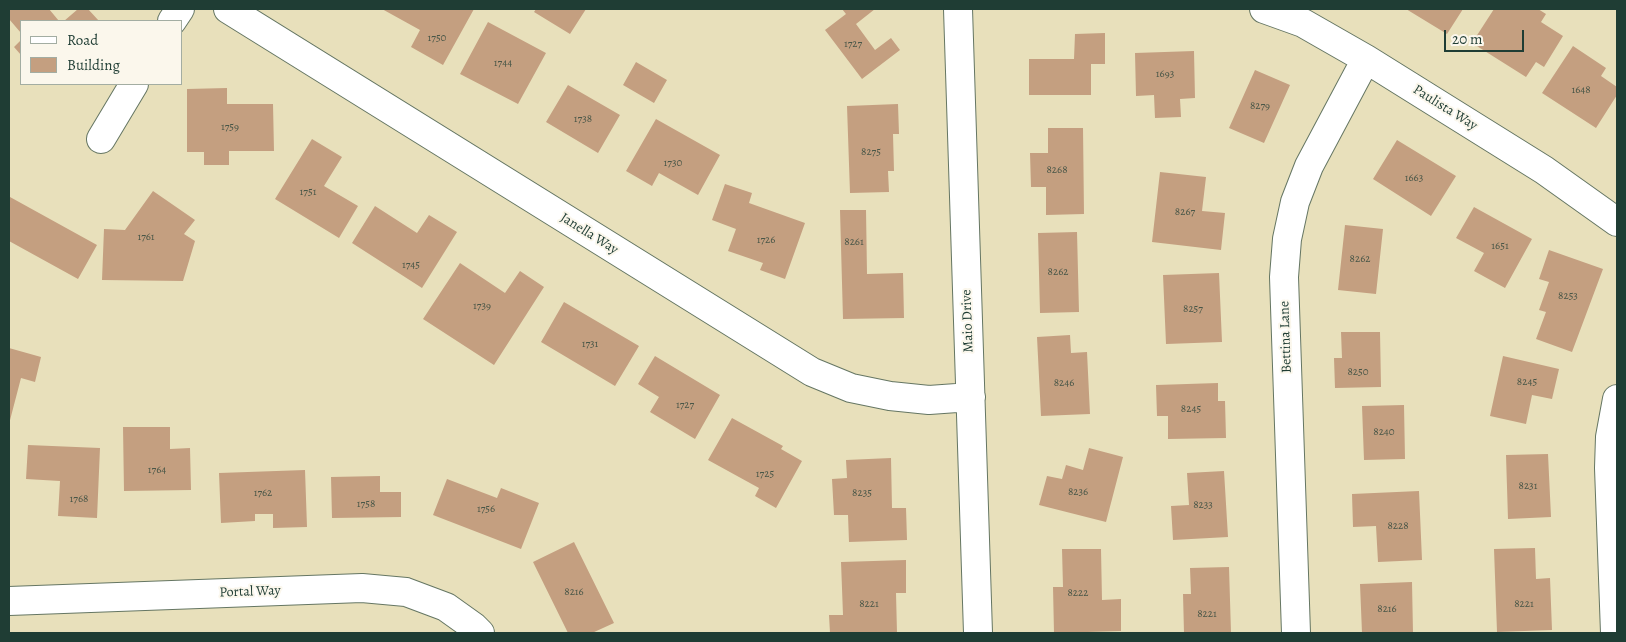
<!DOCTYPE html>
<html>
<head>
<meta charset="utf-8">
<style>
  body { margin:0 }
  #map { position:relative; width:1626px; height:642px; overflow:hidden; background:#e8e0bb; font-family:Alegreya,serif }
  canvas { display:block }
  .frame { position:absolute; inset:0; border:10px solid #1f3d34; pointer-events:none }
  .legend { position:absolute; left:20px; top:20px; width:162px; height:65px; box-sizing:border-box; background:#fbf7ec; border:1px solid #a3ada2; margin:0; padding:6px 9px; list-style:none; font-size:15px; color:#1f3d34 }
  .legend li { display:flex; align-items:center; gap:10px; height:25px }
  .legend b { width:25px; border:1px solid #a3ada2 }
  .scale { position:absolute; left:1444px; top:30px; width:80px; height:22px; box-sizing:border-box; border:2px solid #1f3d34; border-top:0; padding-left:6px; font-size:15px; line-height:18px; white-space:nowrap; color:#1f3d34; -webkit-text-stroke:4px #fbf7ec; paint-order:stroke }
</style>
</head>
<body>
<div id="map">
<canvas width="1626" height="642"></canvas>
<div class="frame"></div>
<ul class="legend">
<li><b style="height:6px;background:#fff"></b>Road</li>
<li><b style="height:14px;background:#c49f80"></b>Building</li>
</ul>
<div class="scale">20 m</div>
</div>
<script>
const g = document.querySelector('canvas').getContext('2d');
g.lineJoin = 'round';
function paint(path, color) {
  g.fillStyle = color;
  g.fill(path, 'evenodd');
}
function poly(rows) {
  const path = new Path2D();
  for (const r of rows) {
    path.moveTo(r[0], r[1]);
    for (let i = 2; i < r.length; i += 2) path.lineTo(r[i], r[i + 1]);
  }
  return path;
}
function trace(path, color, width, dash) {
  g.strokeStyle = color;
  g.lineWidth = width;
  g.lineCap = dash ? 'butt' : 'round';
  g.setLineDash(dash || []);
  g.stroke(path);
}
function label(font, color, halo, rows, align = 'center') {
  g.font = font + ' Alegreya,serif';
  g.lineWidth = 4;
  g.setLineDash([]);
  g.textBaseline = 'middle';
  g.strokeStyle = halo;
  g.fillStyle = color;
  for (const [text, x, y, turn = 0] of rows) {
    g.save();
    g.translate(x, y);
    g.rotate((+turn || 0) * Math.PI / 180);
    g.textAlign = isNaN(turn) ? turn : align;
    if (halo) g.strokeText(text, 0, 0);
    g.fillText(text, 0, 0);
    g.restore();
  }
}
paint(poly([
  [9,9,49,9,59,21,21,21,21,33,9,19],
  [78,9,88,9,99,21,64,21],
  [382,9,474,9,443,65,411,47,420,30],
  [536,9,586,9,570,34,534,12],
  [842,9,875,9,856,24,875,50,891,38,900,50,862,79,825,30,846,14],
  [1406,9,1463,9,1447,34],
  [1494,9,1538,9,1546,14,1541,22,1563,36,1544,67,1536,62,1526,77,1472,43],
  [488,22,546,53,518,104,460,74],
  [1105,33,1105,64,1091,64,1091,95,1029,95,1029,59,1074,59,1075,34],
  [21,40,21,55,14,47],
  [1573,46,1606,68,1601,76,1617,87,1617,95,1596,128,1542,93],
  [1194,51,1195,98,1180,99,1181,117,1155,118,1154,95,1136,96,1135,53],
  [636,62,667,80,654,103,623,85],
  [1255,70,1290,85,1264,143,1229,128],
  [568,85,620,115,598,153,546,122],
  [227,88,227,104,273,104,274,151,229,151,229,165,204,165,204,152,187,152,187,89],
  [898,104,899,134,893,134,894,171,888,171,889,192,850,193,847,106],
  [656,119,720,155,698,195,659,173,652,186,626,171],
  [1048,128,1083,128,1084,214,1046,215,1046,187,1031,187,1030,153,1048,153],
  [312,139,342,157,324,186,358,206,339,238,275,199],
  [1397,140,1456,176,1431,216,1373,179],
  [1160,172,1206,177,1202,211,1225,213,1221,250,1152,242],
  [725,184,752,193,749,203,805,223,785,279,760,270,763,263,728,251,736,229,712,220],
  [153,191,195,220,184,234,195,241,183,281,102,280,104,229,125,230],
  [10,197,97,245,78,279,9,241,9,199],
  [375,206,417,233,429,215,457,232,422,288,352,243],
  [1474,207,1532,239,1505,288,1474,271,1484,253,1456,238],
  [840,210,866,210,867,274,903,273,904,318,843,319],
  [1345,225,1383,229,1376,294,1338,290],
  [1077,232,1079,312,1040,313,1038,233],
  [1549,250,1603,269,1572,352,1536,339,1546,312,1539,310,1549,282,1539,279],
  [460,263,505,293,520,271,544,287,494,365,423,319],
  [1219,273,1222,342,1166,344,1163,275],
  [564,302,639,346,615,386,541,342],
  [1341,332,1380,332,1381,387,1335,388,1334,358,1342,358],
  [1070,335,1071,353,1087,352,1090,414,1041,416,1037,337],
  [9,348,41,357,35,382,21,378,9,424],
  [655,356,720,395,695,439,650,412,659,397,638,384],
  [1503,356,1559,369,1552,399,1532,395,1526,424,1490,416],
  [1218,383,1218,401,1225,401,1226,438,1168,439,1168,416,1157,416,1156,385],
  [1404,405,1405,459,1364,460,1362,406],
  [732,418,783,446,781,449,802,461,776,508,755,496,759,488,708,460],
  [123,427,170,427,170,449,190,448,191,490,124,491],
  [28,445,100,448,97,518,58,516,60,481,26,479],
  [1089,448,1123,457,1106,522,1039,505,1047,476,1062,479,1066,465,1083,470],
  [1548,454,1551,517,1508,519,1506,455],
  [891,458,892,508,906,508,907,540,849,542,848,515,834,515,832,479,847,478,846,460],
  [305,470,307,527,273,528,273,514,255,514,255,521,221,523,219,473],
  [1224,471,1228,537,1173,540,1171,506,1189,505,1187,473],
  [380,476,380,492,401,492,401,517,332,518,331,477],
  [447,479,497,498,501,488,539,503,521,549,433,515],
  [1419,491,1422,560,1378,562,1376,526,1353,527,1352,494],
  [574,542,614,623,592,633,568,633,533,562],
  [1535,548,1536,579,1550,578,1552,630,1497,632,1494,549],
  [1062,549,1101,549,1102,600,1121,599,1121,631,1054,633,1053,587,1063,587],
  [906,560,906,593,896,593,897,633,830,633,829,615,843,615,841,562],
  [1229,567,1231,633,1184,633,1183,594,1191,594,1190,568],
  [1412,582,1413,633,1362,633,1360,584]
]), '#c49f80');
const minor = poly([
  [228,9,812,372,851,388,890,396,929,400,971,397],
  [958,9,978,633],
  [1264,9,1303,23,1366,59,1544,170,1617,222],
  [172,21,180,9],
  [101,139,134,84],
  [9,601,362,588,406,592,446,607,474,627,480,633],
  [1296,633,1284,277,1287,239,1295,202,1309,166,1366,59],
  [1615,633,1609,468,1610,437,1617,399]
]);
trace(minor, '#657663', 30);
trace(minor, '#fff', 28);
label('11px', '#485647', null, [
  ["1750",437,38],
  ["1727",853,44],
  ["1744",503,63],
  ["1693",1165,74],
  ["1648",1581,90],
  ["8279",1260,106],
  ["1738",583,119],
  ["1759",230,127],
  ["8275",871,152],
  ["1730",673,163],
  ["8268",1057,170],
  ["1663",1414,178],
  ["1751",308,192],
  ["8267",1185,212],
  ["1761",146,237],
  ["1726",766,240],
  ["8261",854,242],
  ["1651",1500,246],
  ["8262",1360,259],
  ["1745",411,265],
  ["8262",1058,272],
  ["8253",1568,296],
  ["1739",482,306],
  ["8257",1193,309],
  ["1731",590,344],
  ["8250",1358,372],
  ["8245",1527,382],
  ["8246",1064,383],
  ["1727",685,405],
  ["8245",1191,409],
  ["8240",1384,432],
  ["1764",157,470],
  ["1725",765,474],
  ["8231",1528,486],
  ["8236",1078,492],
  ["1762",263,493],
  ["8235",862,493],
  ["1768",79,499],
  ["1758",366,504],
  ["8233",1203,505],
  ["1756",486,509],
  ["8228",1398,526],
  ["8216",574,592],
  ["8222",1078,593],
  ["8221",869,604],
  ["8221",1524,604],
  ["8216",1387,609],
  ["8221",1207,614]
]);
label('14px', '#1f3d34', '#fbf7ec', [
  ["Paulista Way",1445,108,32],
  ["Janella Way",589,234,32],
  ["Maio Drive",968,321,-92],
  ["Bettina Lane",1286,337,-92],
  ["Portal Way",250,592,-2]
]);
</script>
</body>
</html>
